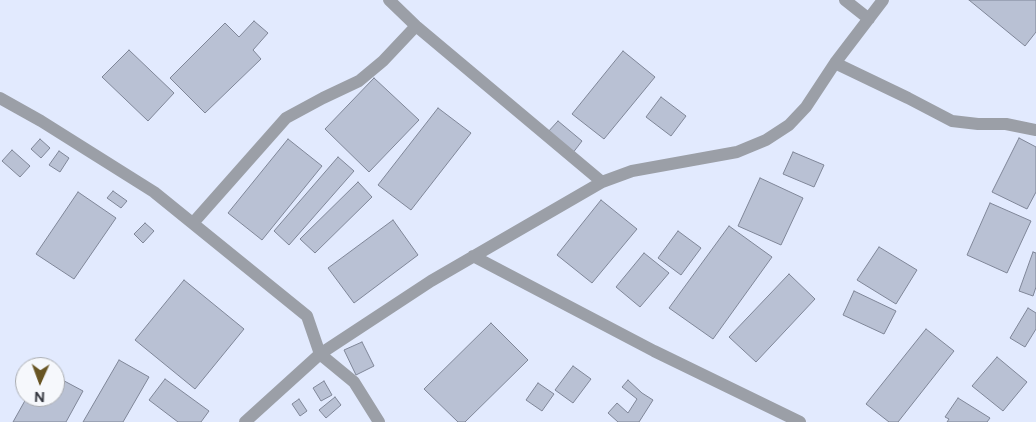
<!DOCTYPE html>
<html>
<head>
<meta charset="utf-8">
<style>
  body { margin:0 }
  #map { position:relative; width:1036px; height:422px; overflow:hidden; background:#e2eafe; font-family:Figtree,sans-serif }
  canvas { display:block }
  .north { position:absolute; left:15px; top:357px; width:50px; height:50px; box-sizing:border-box; background:#f6f8fc; border:1px solid #a8abb0; border-radius:50%; rotate:182deg; font-size:14px; font-weight:700; line-height:20px; text-align:center; color:#34373f }
  .north::after { content:''; display:block; margin:auto; width:18px; height:22px; background:#685523; clip-path:polygon(50% 0,100% 100%,50% 72%,0 100%) }
</style>
</head>
<body>
<div id="map">
<canvas width="1036" height="422"></canvas>
<div class="north">N</div>
</div>
<script>
const g = document.querySelector('canvas').getContext('2d');
g.lineJoin = 'round';
function paint(path, color) {
  g.fillStyle = color;
  g.fill(path, 'evenodd');
}
function poly(rows) {
  const path = new Path2D();
  for (const r of rows) {
    path.moveTo(r[0], r[1]);
    for (let i = 2; i < r.length; i += 2) path.lineTo(r[i], r[i + 1]);
  }
  return path;
}
function trace(path, color, width, dash) {
  g.strokeStyle = color;
  g.lineWidth = width;
  g.lineCap = dash ? 'butt' : 'round';
  g.setLineDash(dash || []);
  g.stroke(path);
}
const building = poly([
  [969,0,1036,0,1036,32,1025,46,969,0],
  [254,21,268,33,253,50,261,59,205,113,170,78,225,23,239,37,254,21],
  [129,50,174,93,148,121,102,77,129,50],
  [623,51,655,77,604,139,572,114,623,51],
  [374,78,419,120,369,172,325,129,374,78],
  [661,97,686,116,671,136,646,117,661,97],
  [438,108,471,133,411,210,378,185,438,108],
  [558,121,582,141,572,154,547,133,558,121],
  [1019,138,1036,147,1036,192,1027,209,992,192,1019,138],
  [40,139,50,148,41,158,31,149,40,139],
  [288,139,322,166,262,240,228,213,288,139],
  [12,150,30,166,20,177,2,161,12,150],
  [59,151,69,158,60,172,49,165,59,151],
  [793,152,824,165,814,187,783,174,793,152],
  [338,157,354,171,289,245,274,231,338,157],
  [760,178,803,198,781,245,738,226,760,178],
  [358,182,372,197,315,253,300,239,358,182],
  [113,191,127,201,121,208,107,198,113,191],
  [78,192,116,218,74,279,36,254,78,192],
  [601,200,637,229,592,283,557,255,601,200],
  [990,203,1031,221,1007,273,967,255,990,203],
  [393,220,418,255,354,303,328,268,393,220],
  [145,223,154,231,143,243,134,234,145,223],
  [729,226,772,257,713,339,669,308,729,226],
  [678,231,701,248,681,275,658,258,678,231],
  [879,247,917,270,896,304,857,280,879,247],
  [1033,252,1036,253,1036,287,1033,296,1019,291,1033,252],
  [644,253,669,273,640,307,616,287,644,253],
  [789,274,815,299,756,362,729,337,789,274],
  [184,280,244,329,195,389,135,340,184,280],
  [854,291,896,311,884,334,843,315,854,291],
  [1028,308,1036,313,1036,329,1025,347,1010,338,1028,308],
  [491,323,528,360,465,422,458,422,424,389,491,323],
  [926,329,954,351,898,422,889,422,866,404,926,329],
  [362,342,374,366,356,375,344,350,362,342],
  [997,357,1027,382,1003,411,972,386,997,357],
  [119,360,149,377,123,422,83,422,119,360],
  [573,366,591,379,573,403,555,390,573,366],
  [55,376,83,391,66,422,13,422,27,397,55,397,55,376],
  [165,379,209,411,201,422,178,422,149,400,165,379],
  [628,380,642,393,653,400,639,422,618,422,608,413,617,403,628,413,637,399,622,387,628,380],
  [324,381,332,395,321,401,313,388,324,381],
  [538,383,554,394,542,411,526,400,538,383],
  [335,397,341,405,326,418,319,410,335,397],
  [958,398,990,418,987,422,947,422,949,419,945,417,958,398],
  [299,399,307,411,300,416,292,404,299,399]
]);
paint(building, '#b9c1d4');
trace(building, '#7f8698', 1);
trace(poly([
  [389,0,416,26,602,182],
  [845,0,869,19],
  [835,63,908,98,952,121,978,124,1006,124,1036,130],
  [0,98,41,121,154,192,307,316,320,354,354,382,379,422],
  [193,223,286,118,323,98,359,81,383,61,416,26],
  [473,256,654,351,800,422],
  [245,422,320,354,431,281,602,182,632,171,737,152,766,140,789,125,806,107,835,63,883,0]
]), '#9b9fa7', 12);
</script>
</body>
</html>
